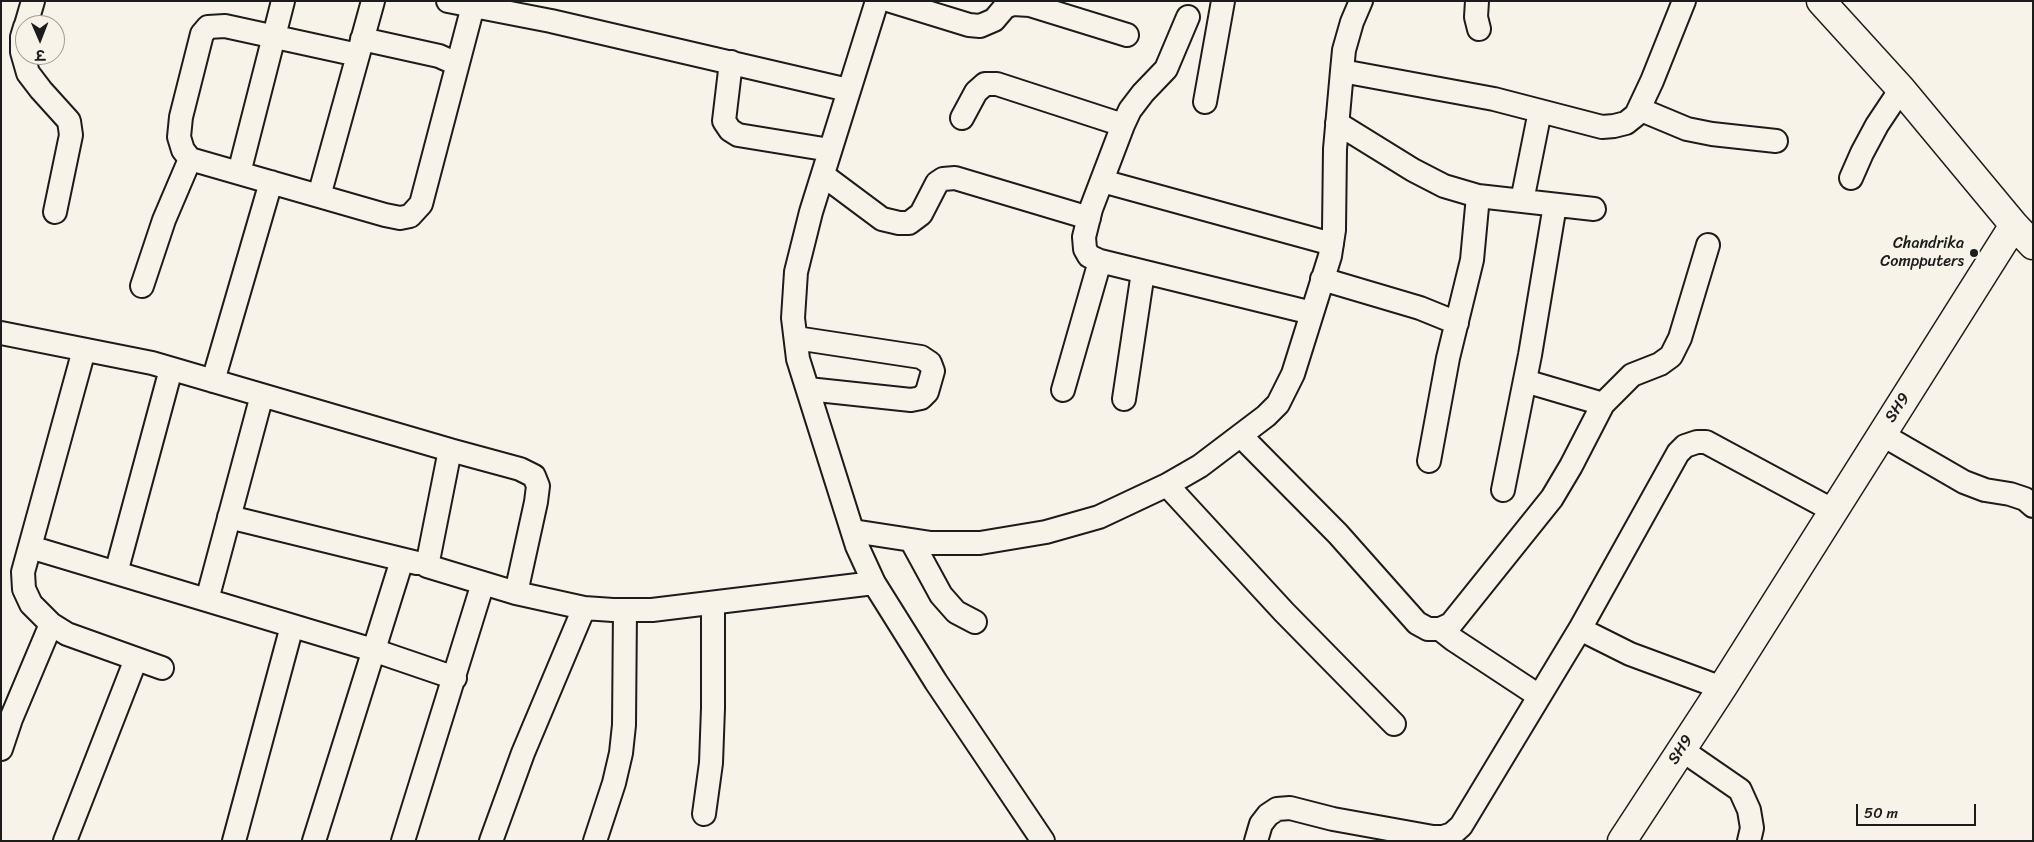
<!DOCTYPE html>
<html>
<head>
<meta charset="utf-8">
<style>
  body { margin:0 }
  #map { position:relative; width:2034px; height:842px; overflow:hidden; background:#f7f3e8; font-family:Sriracha,"Playpen Sans Deva",sans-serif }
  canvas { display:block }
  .frame { position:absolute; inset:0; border:2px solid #1c1c1c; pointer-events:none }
  .north { position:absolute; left:15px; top:15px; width:50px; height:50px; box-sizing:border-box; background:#f7f3e8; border:1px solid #9f9d96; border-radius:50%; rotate:179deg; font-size:14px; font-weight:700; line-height:20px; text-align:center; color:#1c1c1c }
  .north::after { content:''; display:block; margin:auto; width:18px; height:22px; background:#1c1c1c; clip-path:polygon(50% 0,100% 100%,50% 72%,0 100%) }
  .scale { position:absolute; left:1856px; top:804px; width:120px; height:22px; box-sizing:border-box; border:2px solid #1c1c1c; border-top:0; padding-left:6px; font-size:15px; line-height:18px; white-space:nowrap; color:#1c1c1c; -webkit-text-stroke:4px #f7f3e8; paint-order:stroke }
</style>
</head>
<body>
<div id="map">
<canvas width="2034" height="842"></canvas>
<div class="frame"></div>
<div class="north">उ</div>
<div class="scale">50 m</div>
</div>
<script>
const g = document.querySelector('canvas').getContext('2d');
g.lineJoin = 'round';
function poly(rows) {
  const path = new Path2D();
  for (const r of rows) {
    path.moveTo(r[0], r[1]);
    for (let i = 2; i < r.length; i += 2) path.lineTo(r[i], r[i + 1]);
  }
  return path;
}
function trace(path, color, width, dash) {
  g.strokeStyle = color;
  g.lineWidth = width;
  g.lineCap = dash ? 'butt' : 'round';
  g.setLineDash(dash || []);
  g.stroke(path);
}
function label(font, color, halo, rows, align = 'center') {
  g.font = font + ' Sriracha,sans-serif';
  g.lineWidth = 4.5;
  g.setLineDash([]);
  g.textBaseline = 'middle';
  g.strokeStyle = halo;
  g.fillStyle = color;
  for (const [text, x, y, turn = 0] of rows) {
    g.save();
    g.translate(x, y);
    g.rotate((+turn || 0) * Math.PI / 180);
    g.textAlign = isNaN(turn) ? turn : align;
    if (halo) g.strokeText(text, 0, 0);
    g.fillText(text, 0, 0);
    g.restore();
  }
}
const minor = poly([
  [448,1,551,21,848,90],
  [877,1,811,212,796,272,793,318,798,359,857,546,874,583,936,682,1043,841],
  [891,1,969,25,980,26,994,20,1005,7,1013,4,1030,5,1127,35],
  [1477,1,1476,17,1479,29],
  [1188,17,1166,69,1143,93,1130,110,1123,125,1091,209,1084,237,1085,249,1089,256,1100,261,1312,313],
  [26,25,33,1],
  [25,27,22,37,22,52,28,73,41,90,69,121,71,135,55,212],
  [362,39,439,56,457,64],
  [358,55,225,26,208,27,202,34,181,117,179,137,183,150,190,159,385,215,400,218,410,216,421,204,473,6],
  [731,62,724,121,730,130,738,135,830,150],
  [1342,71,1494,99,1602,127,1614,126,1626,123,1636,115,1652,81,1684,1],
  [1205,102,1223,1],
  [1639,109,1687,129,1712,134,1776,141],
  [962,118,976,92,985,84,997,84,1123,125],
  [1337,123,1413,170,1444,186,1478,196,1594,209],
  [239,173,283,1],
  [823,175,882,219,899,223,909,223,921,214,937,183,943,179,955,178,1089,218],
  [1851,178,1862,153,1877,125,1901,89],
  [1102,181,1332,244],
  [319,196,373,1],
  [1522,201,1540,111],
  [1322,279,1420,308,1457,323],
  [142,286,164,220,190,159],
  [1,333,152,363,450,450,427,566,516,593,584,608,613,610,652,610,874,583],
  [796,338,921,357,930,363,933,371,927,392,921,398,911,400,808,389],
  [84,350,23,572,24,589,31,604,51,624,67,634,162,668],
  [213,381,271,182],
  [1525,381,1603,404],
  [1063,390,1100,261],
  [1124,399,1143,272],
  [1881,434,1964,482,1985,490,2010,494,2025,499,2033,506],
  [1241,436,1338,534,1417,623,1428,629,1440,629,1451,624,1552,498,1571,466,1603,404,1632,375,1660,364,1671,356,1680,338,1708,245],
  [450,450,520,469,534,476,538,486,536,502,516,593],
  [1429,461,1448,358,1472,260,1478,196],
  [1167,485,1284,612,1394,724],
  [1503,490,1530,355,1555,205],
  [229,517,417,563],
  [853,531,931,543,980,543,1046,532,1099,517,1167,485,1200,466,1266,416,1278,404,1293,374,1330,256,1334,230,1335,149,1342,71,1344,50,1352,22,1361,1],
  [911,540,941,595,956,612,975,622],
  [30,547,373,650,455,678],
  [116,573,171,369],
  [207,600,262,395],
  [1440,629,1454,640,1539,696],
  [1580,629,1630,654,1722,688],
  [1,749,11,719,51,624],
  [1682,750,1740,790,1749,810,1752,828,1749,841],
  [704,814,711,763,713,708,713,603],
  [65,841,136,659],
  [234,841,292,626],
  [314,841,402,560],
  [403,841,483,583],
  [491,841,523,753,584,608],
  [595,841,614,783,621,753,624,725,625,610],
  [1256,841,1261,824,1268,815,1277,809,1290,808,1333,819,1433,837,1443,837,1452,834,1461,826,1580,629,1678,453,1685,446,1697,442,1706,442,1834,511]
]);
const major = poly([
  [2014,225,2033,245],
  [1622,841,1722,688,2014,225,1901,89,1821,1]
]);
trace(minor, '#1c1c1c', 26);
trace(major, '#1c1c1c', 31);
trace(minor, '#f7f3e8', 22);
trace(major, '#f7f3e8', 28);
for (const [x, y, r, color] of [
  [1974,253,5,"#1c1c1c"]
]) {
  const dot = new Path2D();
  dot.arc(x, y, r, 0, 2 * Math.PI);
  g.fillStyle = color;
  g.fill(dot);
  trace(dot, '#f7f3e8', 2);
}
label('16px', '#1c1c1c', '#f7f3e8', [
  ["Chandrika",1964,244],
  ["Compputers",1964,262]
], 'right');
label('16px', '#1c1c1c', '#f7f3e8', [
  ["SH9",1898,408,-57],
  ["SH9",1681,750,-57]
]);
</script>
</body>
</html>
